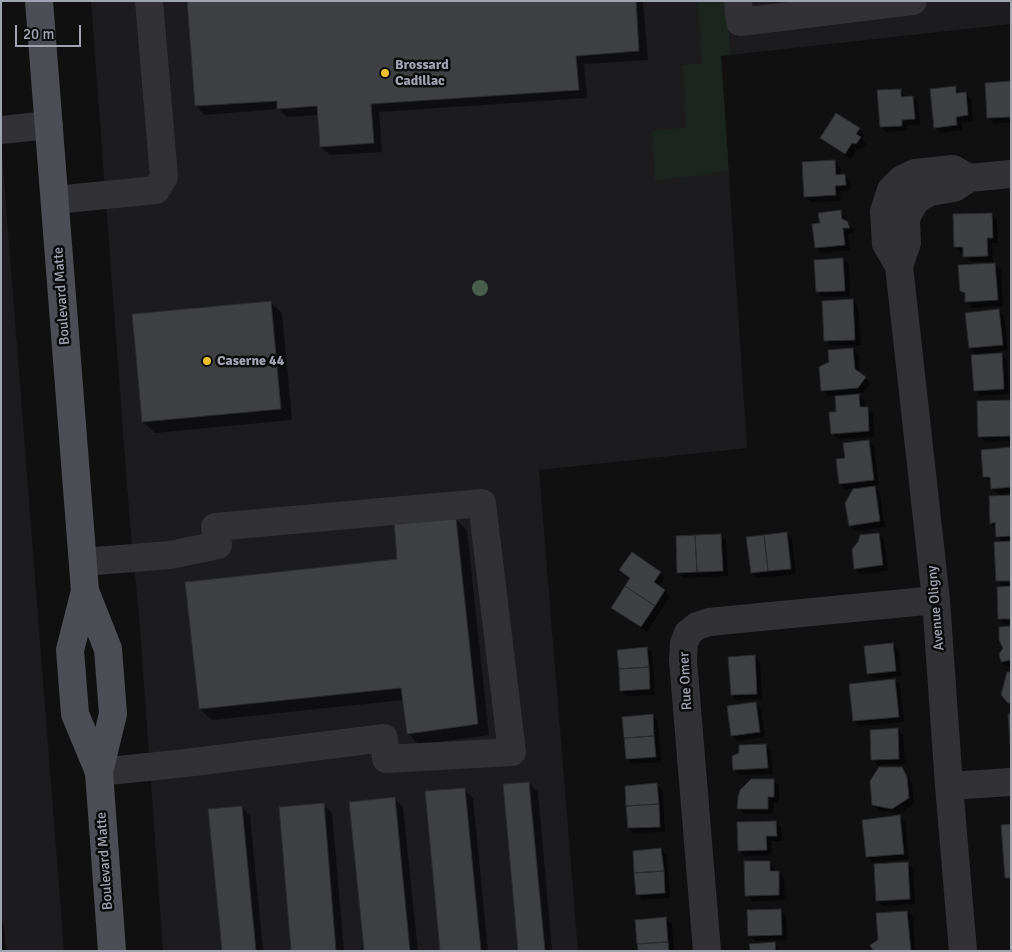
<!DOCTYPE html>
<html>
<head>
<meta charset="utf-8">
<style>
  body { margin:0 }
  #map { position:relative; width:1012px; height:952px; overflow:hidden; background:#101011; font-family:Signika,sans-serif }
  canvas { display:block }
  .frame { position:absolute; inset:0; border:2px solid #a1a5b2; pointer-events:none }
  .scale { position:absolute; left:15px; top:25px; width:66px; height:22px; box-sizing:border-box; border:2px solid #a1a5b2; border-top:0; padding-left:6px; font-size:15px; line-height:18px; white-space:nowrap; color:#a1a5b2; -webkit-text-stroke:4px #0b0b0c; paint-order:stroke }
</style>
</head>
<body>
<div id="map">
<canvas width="1012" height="952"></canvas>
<div class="frame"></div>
<div class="scale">20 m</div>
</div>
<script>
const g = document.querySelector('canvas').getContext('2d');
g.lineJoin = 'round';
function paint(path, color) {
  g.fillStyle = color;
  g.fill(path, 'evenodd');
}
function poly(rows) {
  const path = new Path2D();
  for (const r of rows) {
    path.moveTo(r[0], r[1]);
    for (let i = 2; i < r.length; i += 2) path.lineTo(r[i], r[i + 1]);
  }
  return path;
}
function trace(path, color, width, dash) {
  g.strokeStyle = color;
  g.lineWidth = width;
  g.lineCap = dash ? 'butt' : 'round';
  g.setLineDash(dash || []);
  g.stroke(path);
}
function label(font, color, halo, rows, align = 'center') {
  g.font = font + ' Signika,sans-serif';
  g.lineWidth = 5;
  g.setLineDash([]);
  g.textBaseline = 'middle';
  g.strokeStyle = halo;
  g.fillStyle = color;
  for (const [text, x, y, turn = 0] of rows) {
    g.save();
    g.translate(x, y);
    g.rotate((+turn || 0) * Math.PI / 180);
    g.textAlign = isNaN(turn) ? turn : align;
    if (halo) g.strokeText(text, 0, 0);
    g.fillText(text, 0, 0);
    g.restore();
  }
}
paint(poly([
  [91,1,1011,1,1011,24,721,56,747,448,539,470,578,951,163,951,140,628,129,512],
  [1,153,2,153,64,951,1,951]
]), '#1c1c1e');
paint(poly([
  [698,1,726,1,731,54,721,56,729,171,655,181,652,131,686,128,683,65,702,63]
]), '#1c241e');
paint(poly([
  [189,1,643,1,648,60,584,64,587,98,379,112,382,152,330,155,321,147,319,115,287,117,279,109,205,115,196,106],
  [1011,82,1011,122,994,124,989,118],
  [955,87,962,93,965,93,971,99,973,121,961,122,962,130,941,133,935,127],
  [900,90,906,98,913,97,918,103,920,124,907,125,907,131,886,132,881,127],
  [859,129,864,135,862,140,866,144,862,149,858,148,851,159,827,143,821,138],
  [835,162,840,167,841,176,845,175,850,181,851,190,840,191,841,201,811,202,805,197],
  [840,212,846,217,847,222,853,228,854,233,848,234,850,250,822,253,816,247,821,224],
  [992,215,997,220,998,243,992,243,993,262,970,262,965,256,964,253,961,253,955,247],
  [843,259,849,265,850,296,823,297,817,292],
  [995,264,1001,270,1003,306,972,308,967,302,966,296,961,290],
  [853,300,858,306,861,345,831,346,826,341],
  [270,302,282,313,292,420,155,433,143,422],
  [999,310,1004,316,1008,350,976,354,970,348,967,314],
  [853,349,859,355,860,374,871,383,863,393,857,393,865,401,865,408,867,408,873,414,874,437,838,439,832,433,837,413,836,395,828,396,823,390],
  [1002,354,1007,360,1009,394,980,396,975,390],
  [1011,401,1011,441,985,442,980,437],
  [869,441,874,447,879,485,873,486,880,493,885,527,855,531,850,525,847,504,855,488,846,490,840,484,846,459],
  [1011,449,1011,493,998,494,992,488,992,482,985,477],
  [1011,496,1011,624,1005,624,1000,619,1004,588,997,581,1003,543,997,536,997,529,991,524,990,497],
  [456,519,467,531,489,735,419,745,408,733,404,700,212,720,200,709],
  [786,533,792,539,796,574,758,578,752,573],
  [879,534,884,540,888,571,861,574,855,568,860,543],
  [721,535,726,541,728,576,684,578,678,573],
  [621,570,660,573,665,579,659,587,670,596,647,632,618,613,613,607,631,579],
  [1011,628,1011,666,1007,667,1002,661],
  [893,645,899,650,901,676,874,679,868,673],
  [647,648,652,654,655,695,627,696,622,691],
  [754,656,760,662,762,699,738,701,732,695],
  [895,680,900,686,904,722,860,726,854,721],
  [756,704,761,709,765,737,738,741,732,735],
  [652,716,658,721,661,762,633,764,627,759],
  [898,730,903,735,905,764,878,765,872,759],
  [766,745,771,751,773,774,740,775,734,770],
  [901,769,907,775,912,784,914,804,898,814,879,810,873,805],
  [773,780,779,786,779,802,774,802,773,814,744,814,739,808],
  [529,783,538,792,552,951,519,951],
  [657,784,662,790,665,832,634,833,629,828],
  [464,789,473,798,488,951,441,951],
  [394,798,403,807,418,951,366,951],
  [323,804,332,813,344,951,293,951],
  [242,807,250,816,263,951,224,951],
  [899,817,905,822,909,859,873,863,867,857,864,821],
  [776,822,781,828,782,841,771,841,772,855,745,856,739,851],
  [661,849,667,855,670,898,642,900,637,894],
  [769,862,775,868,775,872,778,872,784,877,785,900,752,901,747,895],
  [907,863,913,869,915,904,883,906,877,900],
  [780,911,786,916,787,940,755,941,749,935],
  [907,912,913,917,915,951,875,951,879,941],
  [666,919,672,924,674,951,639,951],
  [1,922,4,925,6,951,1,951],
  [775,943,780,951,751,951]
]), '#0007');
const building = poly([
  [187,1,636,1,639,51,576,56,579,90,371,104,374,143,320,147,317,106,277,109,277,101,195,106,187,1],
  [1011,81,1011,117,987,118,985,83,1011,81],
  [956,86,956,93,966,92,968,115,956,117,957,125,934,128,930,89,956,86],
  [901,89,901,97,913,96,915,119,902,120,902,126,880,127,877,90,901,89],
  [836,113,860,128,856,134,861,137,856,144,852,143,845,154,820,138,836,113],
  [835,160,836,175,845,174,846,185,835,186,836,195,804,197,802,162,835,160],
  [841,210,842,219,847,221,850,228,843,228,845,245,815,248,812,224,820,223,818,213,841,210],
  [992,213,993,238,987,238,988,256,963,257,963,247,954,247,953,214,992,213],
  [843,258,845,291,816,292,814,260,843,258],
  [995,263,998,300,965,302,965,293,960,291,958,265,995,263],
  [853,299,855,340,824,341,822,301,853,299],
  [271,301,281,409,142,422,132,314,271,301],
  [999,309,1003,345,969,348,965,313,999,309],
  [853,348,855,369,866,377,858,388,821,391,819,367,829,362,828,350,853,348],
  [1002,353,1004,389,974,391,971,355,1002,353],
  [859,394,860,407,868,407,869,431,831,434,829,412,836,412,835,396,859,394],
  [1011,400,1011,436,978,437,977,401,1011,400],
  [869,440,874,480,839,484,836,459,845,458,843,443,869,440],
  [1011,447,1011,487,991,489,990,477,983,477,981,450,1011,447],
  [875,486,880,521,849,526,845,503,853,489,875,486],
  [1011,495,1011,536,996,537,995,522,990,524,989,496,1011,495],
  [456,518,478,724,407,734,401,688,199,709,185,582,397,559,394,523,456,518],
  [787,532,791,569,768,571,764,535,787,532],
  [879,533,883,565,854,569,852,549,858,542,860,535,879,533],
  [721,534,723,571,697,572,695,535,721,534],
  [695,535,697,572,677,573,676,536,695,535],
  [764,535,768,571,751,573,746,537,764,535],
  [1011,541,1011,581,996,581,994,542,1011,541],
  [632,552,661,572,654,582,665,590,655,606,625,586,630,578,619,570,632,552],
  [625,586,655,606,641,627,611,608,625,586],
  [1011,586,1011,619,998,619,997,587,1011,586],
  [1011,626,1011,660,1001,662,999,654,1003,648,999,640,999,627,1011,626],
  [893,643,896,671,867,674,864,646,893,643],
  [647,647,649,667,619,669,617,650,647,647],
  [755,655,757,694,731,695,728,657,755,655],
  [649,667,650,689,620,691,619,669,649,667],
  [1007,672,1011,672,1011,703,1008,703,1001,695,1007,672],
  [895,679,899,717,853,721,849,684,895,679],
  [756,702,760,732,731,736,727,706,756,702],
  [653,714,654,736,624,738,622,717,653,714],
  [1008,714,1011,714,1011,745,1010,745,1008,714],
  [898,728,899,759,871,760,870,730,898,728],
  [654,736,656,757,626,759,624,738,654,736],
  [766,744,768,768,733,770,732,756,739,753,739,745,766,744],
  [879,767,902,767,907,777,909,798,892,809,872,805,870,781,879,767],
  [751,779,774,779,774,797,768,797,768,809,737,809,738,797,740,790,751,779],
  [529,782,545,951,518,951,503,784,529,782],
  [657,783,659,804,626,806,625,786,657,783],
  [465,788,481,951,440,951,425,791,465,788],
  [395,797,410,951,364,951,349,802,395,797],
  [324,803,336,951,291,951,279,807,324,803],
  [659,804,660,827,628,828,626,806,659,804],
  [242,806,256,951,222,951,208,809,242,806],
  [900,815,904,854,866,857,862,820,900,815],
  [776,821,777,836,766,836,767,850,738,851,737,822,776,821],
  [1011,824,1011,878,1005,878,1001,825,1011,824],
  [661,848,664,871,634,873,633,851,661,848],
  [744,861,770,861,770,871,779,871,779,895,745,896,744,861],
  [908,862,910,899,876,901,874,864,908,862],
  [664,871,665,893,636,895,634,873,664,871],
  [781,909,782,935,748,936,747,910,781,909],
  [907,911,911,951,873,951,870,945,878,940,876,913,907,911],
  [666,917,668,942,637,944,635,920,666,917],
  [668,942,669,951,638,951,637,944,668,942],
  [775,942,776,951,750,951,749,944,775,942]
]);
paint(building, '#3f4044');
trace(building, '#2a2a2d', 1);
trace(poly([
  [738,1,740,22,913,1],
  [1,130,49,125],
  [55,200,156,190,164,177,149,1],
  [899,266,907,243,906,221,908,214,914,203,919,198,930,192,954,188,969,178,1011,174],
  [83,562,170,555,218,545,215,527,482,503,512,752,386,759,384,738,186,763,99,772],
  [949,786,1011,782],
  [707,951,683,660,684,643,688,633,697,626,709,622,936,600],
  [963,951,949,786,936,600,899,266,886,244,884,211,891,190,902,179,915,173,953,169,969,178]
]), '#313136', 28);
trace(poly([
  [39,1,85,591,108,649,113,714,99,772],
  [85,591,70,650,75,714,99,772,112,951]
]), '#4d4e55', 28);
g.fillStyle = '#495e4e';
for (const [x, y] of [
  [480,288]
]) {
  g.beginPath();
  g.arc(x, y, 8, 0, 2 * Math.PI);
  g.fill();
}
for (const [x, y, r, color] of [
  [385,73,5,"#eec22c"],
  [207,361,5,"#eec22c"]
]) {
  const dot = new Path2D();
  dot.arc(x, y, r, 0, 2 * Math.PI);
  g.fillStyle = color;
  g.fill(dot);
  trace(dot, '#0b0b0c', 2);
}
label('bold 14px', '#a1a5b2', '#0b0b0c', [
  ["Brossard",395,65],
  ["Cadillac",395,81],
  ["Caserne 44",217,361]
], 'left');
label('14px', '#a1a5b2', '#0b0b0c', [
  ["Boulevard Matte",62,296,-94],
  ["Avenue Oligny",936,608,-95],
  ["Rue Omer",686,681,-93],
  ["Boulevard Matte",105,861,-94]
]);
</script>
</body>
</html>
